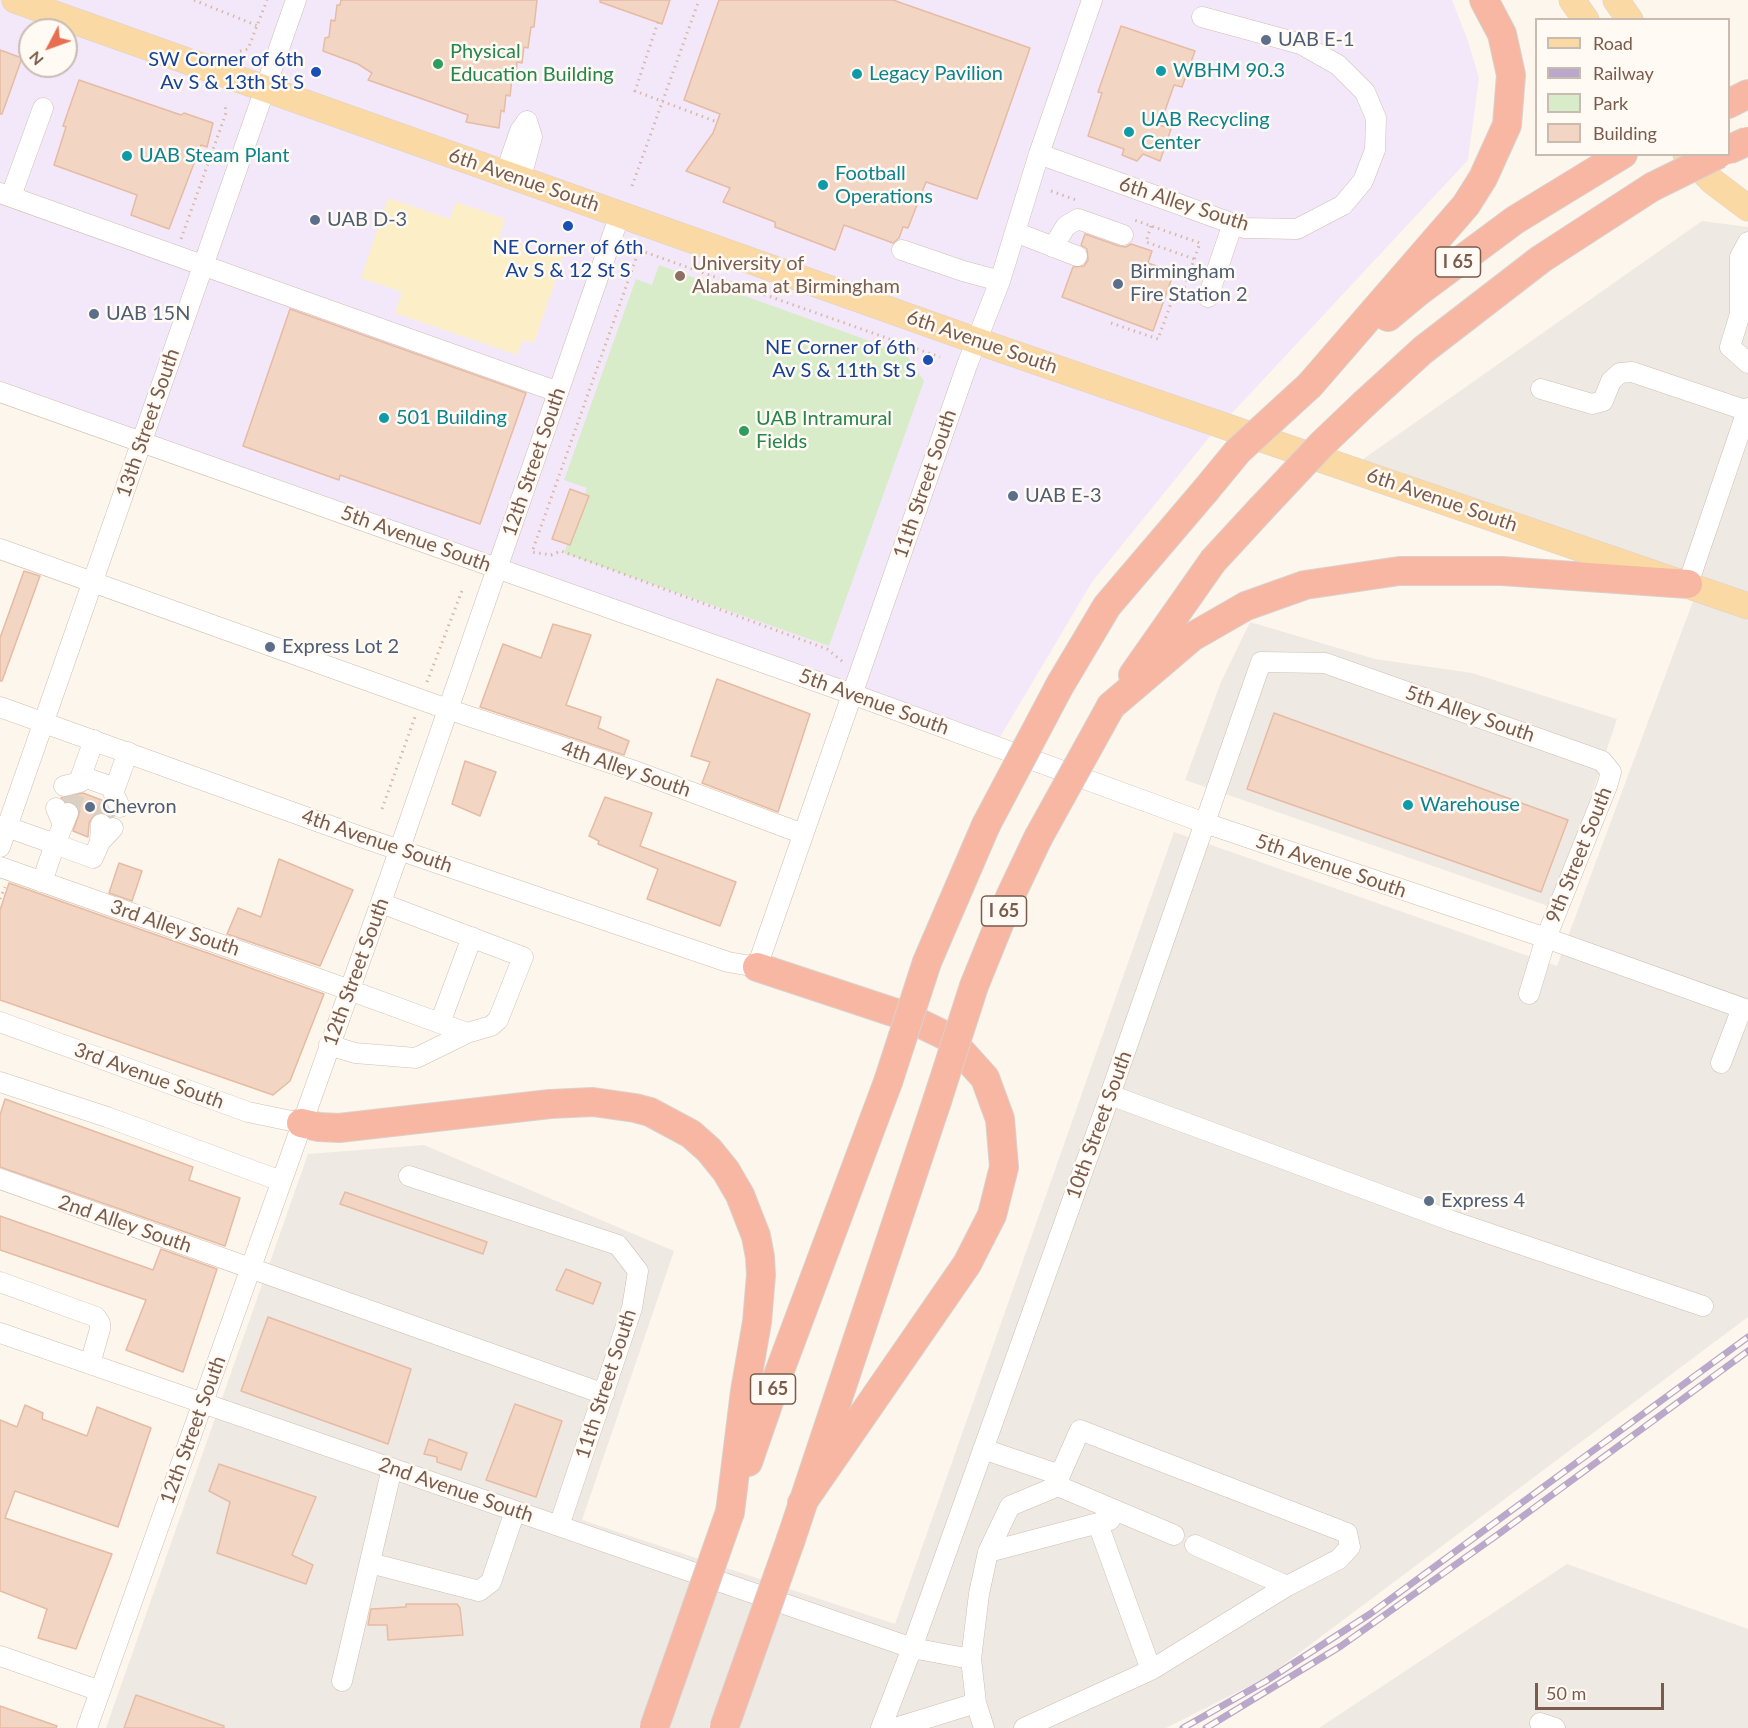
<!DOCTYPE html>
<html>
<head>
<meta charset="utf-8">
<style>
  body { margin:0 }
  #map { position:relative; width:1748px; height:1728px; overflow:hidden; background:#fdf6ec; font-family:Lato,sans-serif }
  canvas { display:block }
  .legend { position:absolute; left:1535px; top:18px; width:195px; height:138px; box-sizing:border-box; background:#fffaf3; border:2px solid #cabbb1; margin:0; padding:8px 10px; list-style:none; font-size:18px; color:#7a5c4d }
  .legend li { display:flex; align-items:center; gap:12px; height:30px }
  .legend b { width:30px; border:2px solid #cabbb1 }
  .north { position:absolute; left:18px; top:18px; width:60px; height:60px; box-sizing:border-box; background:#fffaf3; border:2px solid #cabbb1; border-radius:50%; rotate:229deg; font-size:16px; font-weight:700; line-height:24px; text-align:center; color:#7a5c4d }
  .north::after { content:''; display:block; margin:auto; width:21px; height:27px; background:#e76f51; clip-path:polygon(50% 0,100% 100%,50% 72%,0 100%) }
  .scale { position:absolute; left:1535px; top:1683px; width:129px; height:27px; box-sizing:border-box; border:3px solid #7a5c4d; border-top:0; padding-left:8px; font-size:18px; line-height:21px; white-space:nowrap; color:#7a5c4d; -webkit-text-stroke:4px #fffaf3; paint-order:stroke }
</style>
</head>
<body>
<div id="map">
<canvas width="1748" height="1728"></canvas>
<ul class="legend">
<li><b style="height:8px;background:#fbd9a5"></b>Road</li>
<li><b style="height:8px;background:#b9a8c9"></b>Railway</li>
<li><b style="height:16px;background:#d8ecc9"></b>Park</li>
<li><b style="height:16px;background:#f3d5c3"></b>Building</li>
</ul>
<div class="north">N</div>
<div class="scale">50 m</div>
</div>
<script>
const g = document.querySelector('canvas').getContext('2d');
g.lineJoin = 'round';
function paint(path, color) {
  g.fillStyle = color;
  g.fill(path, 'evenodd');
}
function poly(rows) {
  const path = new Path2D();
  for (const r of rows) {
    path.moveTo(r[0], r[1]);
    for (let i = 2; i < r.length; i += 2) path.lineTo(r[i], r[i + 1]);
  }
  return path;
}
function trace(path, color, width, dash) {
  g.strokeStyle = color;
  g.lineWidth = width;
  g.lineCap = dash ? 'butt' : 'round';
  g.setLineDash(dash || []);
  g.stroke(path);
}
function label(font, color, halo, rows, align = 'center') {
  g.font = font + ' Lato,sans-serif';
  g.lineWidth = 5;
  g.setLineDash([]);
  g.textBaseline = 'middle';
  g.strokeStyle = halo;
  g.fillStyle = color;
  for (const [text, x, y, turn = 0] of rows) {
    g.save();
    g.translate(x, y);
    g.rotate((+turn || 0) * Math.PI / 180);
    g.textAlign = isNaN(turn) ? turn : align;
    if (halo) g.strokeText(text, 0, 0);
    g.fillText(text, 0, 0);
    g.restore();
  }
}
paint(poly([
  [1702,221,1748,227,1748,1317,1267,1677,1166,1728,106,1728,308,1154,424,1145,674,1251,582,1520,895,1624,1174,832,1557,966,1702,577,1359,462],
  [1250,622,1375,659,1472,673,1617,719,1554,908,1185,780,1221,682],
  [1567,1564,1748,1629,1748,1728,1319,1728]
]), '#efe9e4');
paint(poly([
  [0,0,1452,0,1468,41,1479,78,1468,160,1207,440,1092,582,1000,737,0,392],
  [30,30,66,30,66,66,30,66]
]), '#f3e8fa');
paint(poly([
  [659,265,906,354,924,381,829,646,564,553,587,488,564,480,636,279,652,285]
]), '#d8ecc9');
paint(poly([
  [388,198,450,219,456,202,505,219,499,238,543,253,557,246,566,249,534,343,523,340,517,355,395,313,402,292,361,278]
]), '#fcefc7');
const building = poly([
  [341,0,537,0,534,27,531,27,528,48,524,47,522,63,517,62,516,80,512,79,510,96,506,95,504,112,501,110,499,128,466,122,468,115,368,80,372,73,358,64,323,51,325,38,329,37,331,20,335,21,337,5,340,5,341,0],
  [600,0,670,0,662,24,600,2,600,0],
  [719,0,893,0,1030,48,977,199,926,182,908,228,903,227,899,238,893,243,844,225,835,250,775,227,775,222,723,202,730,188,686,171,713,133,720,114,684,100,719,0],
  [1121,26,1195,51,1182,87,1174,85,1160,125,1171,129,1160,161,1143,154,1137,161,1122,155,1124,149,1088,136,1102,93,1098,92,1121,26],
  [0,50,22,58,2,114,0,114,0,50],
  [79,80,181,115,184,113,213,123,207,147,201,145,169,229,131,215,137,195,54,165,66,127,63,126,79,80],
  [1085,234,1119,246,1126,247,1131,244,1152,251,1148,263,1174,272,1153,331,1062,297,1073,267,1084,266,1088,260,1087,249,1081,245,1085,234],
  [290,309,526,393,480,524,340,475,339,480,243,446,290,309],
  [570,489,589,496,570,545,552,539,570,489],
  [24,571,40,576,2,681,0,681,0,638,24,571],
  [553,624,591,635,566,705,601,717,598,728,629,741,624,755,480,707,503,644,541,658,553,624],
  [717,679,810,714,778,812,702,783,710,762,691,756,717,679],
  [1274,713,1568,820,1541,892,1247,789,1274,713],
  [465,761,496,772,480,816,452,804,465,761],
  [83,793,104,801,113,816,102,812,95,814,89,823,88,837,73,831,80,811,73,802,66,801,61,798,83,793],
  [605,797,652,813,640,846,736,882,720,926,647,899,658,869,598,844,599,841,589,836,605,797],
  [279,859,353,890,320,966,227,934,238,908,261,917,279,859],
  [119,863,142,871,132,901,109,893,119,863],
  [9,883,324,994,290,1081,273,1095,0,1000,0,910,9,883],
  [5,1099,193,1167,189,1180,240,1198,225,1246,0,1167,0,1115,5,1099],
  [345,1192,487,1242,483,1254,340,1204,345,1192],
  [0,1216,153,1270,161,1249,217,1269,183,1372,126,1350,146,1300,0,1250,0,1216],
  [566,1269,601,1283,593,1304,556,1290,566,1269],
  [268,1317,411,1369,388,1444,241,1391,268,1317],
  [515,1404,562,1421,536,1497,486,1480,515,1404],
  [25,1405,43,1413,42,1419,87,1436,97,1407,151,1428,118,1527,15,1491,5,1518,112,1554,76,1649,38,1638,47,1609,0,1591,0,1420,17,1427,25,1405],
  [429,1439,467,1453,461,1470,437,1462,437,1457,424,1454,429,1439],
  [219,1464,316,1497,292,1555,313,1565,306,1584,217,1553,230,1502,209,1491,219,1464],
  [406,1604,457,1604,460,1608,463,1635,388,1640,387,1625,368,1625,371,1609,406,1607,406,1604],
  [136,1695,224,1726,224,1728,124,1728,136,1695],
  [0,1706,57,1726,56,1728,0,1728,0,1706]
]);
paint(building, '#f3d5c3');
trace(building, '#e6bba3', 1.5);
trace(poly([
  [68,813,76,791],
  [101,824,109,803]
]), '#dcd0c4', 20, [20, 10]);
const minor = poly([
  [527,121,532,137,524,166,512,176,510,160,520,131,527,121],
  [1039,154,1245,228,1297,229,1343,205,1363,181,1375,150,1376,118,1365,92,1338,65,1301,44,1202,17],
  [0,193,558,392],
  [11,196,43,108],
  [1015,232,1077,256],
  [1748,242,1740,257,1740,314,1730,347,1748,363],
  [1053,247,1066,226,1078,219,1123,235],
  [902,250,963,271,1000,281],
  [1208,297,1233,223],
  [1541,389,1592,404,1603,401,1611,381,1620,373,1632,372,1748,411],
  [0,392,852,694,1205,823,1546,938,1748,1010],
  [0,549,447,709,638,772,803,834],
  [1688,584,1748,408],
  [0,707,361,837,728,962,757,967,967,365,1000,281,1039,154,1092,0],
  [94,740,81,776,115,788,128,752],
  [64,786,80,782],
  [115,788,113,792,120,807],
  [56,808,63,825,68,813],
  [101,824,100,842,113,828],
  [63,825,55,844,93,858,100,842],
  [7,827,55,844,42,882],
  [0,847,296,0],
  [0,867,319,979,467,1033,491,1026,498,1020,523,957,381,903],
  [0,1022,248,1112,301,1123],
  [440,1023,472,937],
  [329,1045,355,1053,416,1058,467,1033],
  [1721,1063,1742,1008],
  [0,1082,107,1117,281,1181],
  [1110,1095,1452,1221,1703,1306],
  [409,1176,618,1245,638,1271,632,1308,559,1526],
  [0,1179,604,1394],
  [0,1282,96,1317,100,1323,100,1329,90,1364],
  [0,1333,912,1648,971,1659],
  [983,1449,1060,1475],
  [1058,1486,1060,1475,1080,1430,1347,1533,1350,1547,1339,1559,1287,1586,1151,1670],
  [1195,1545,1287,1586],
  [988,1552,1110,1520],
  [370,1563,479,1591,491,1582,515,1511],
  [0,1656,100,1691],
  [342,1681,392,1468],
  [976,1703,971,1659,979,1594,988,1552,1010,1506,1058,1486,1174,1535],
  [1540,1723,1555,1728],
  [87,1728,391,874,620,214],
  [881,1728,912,1648,1110,1095,1261,662,1325,663,1602,761,1611,772,1607,786,1546,938,1529,994],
  [895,1728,976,1703,984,1728],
  [1024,1728,1151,1670,1098,1524]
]);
const major = poly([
  [15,0,977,341,1748,606],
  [1572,0,1586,20],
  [1616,0,1630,20],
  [1686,154,1712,181,1748,208]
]);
const highway = poly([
  [1728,104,1748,94],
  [1388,317,1418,292,1515,220,1623,154],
  [1310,385,1466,205,1483,178,1507,125,1511,75,1502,34,1484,0],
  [1365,403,1423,350,1541,259,1652,187],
  [1133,675,1213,561,1260,510],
  [1060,685,1107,606,1205,491],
  [1111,706,1192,637,1246,606,1305,585,1399,571,1502,571,1688,584],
  [927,962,986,825],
  [757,967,905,1016,948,1037,985,1078,1000,1119,1004,1167,992,1215,967,1264,802,1503],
  [974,986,1010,897,1038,838],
  [301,1123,319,1127,339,1128,550,1104,593,1102,635,1108,650,1112,691,1134,709,1150,726,1171,740,1195,756,1236,760,1257,761,1275,757,1322,745,1391,730,1512],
  [748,1462,780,1370,888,1082],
  [791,1539,937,1101]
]);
trace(minor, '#d1beb0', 21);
trace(major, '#dad1cd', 27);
trace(highway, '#dad1cd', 30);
trace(poly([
  [194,0,258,26],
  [658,22,635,91,717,122],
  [240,51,248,49,267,0],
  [632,186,699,0],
  [1051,191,1076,200],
  [1151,226,1146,242,1194,259],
  [181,239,226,113,225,105],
  [1111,323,1158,339,1175,292,1182,294,1200,243,1134,220],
  [842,661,827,649,561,551,551,555,532,552,639,250,940,357],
  [427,682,463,588],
  [382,809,415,717],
  [0,899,5,887]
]), '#d9b8a5', 3, [1.5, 4.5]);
trace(minor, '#fff', 20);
trace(major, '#fbd9a5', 26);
trace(highway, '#f7b7a3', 28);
const rail = poly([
  [1183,1728,1266,1681,1370,1614,1748,1337],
  [1206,1728,1341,1646,1500,1533,1748,1351]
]);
trace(rail, '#b9a8c9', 7);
trace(rail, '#fffaf3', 4.5, [14]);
const highwayBridge = poly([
  [1728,150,1748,141],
  [1652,187,1719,154],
  [1205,491,1238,451,1310,385],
  [1260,510,1322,444,1365,403],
  [986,825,1060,685],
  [1038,838,1111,706],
  [888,1082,927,962],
  [937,1101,974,986],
  [654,1728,730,1512],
  [724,1728,791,1539]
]);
trace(highwayBridge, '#dad1cd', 30, []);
trace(highwayBridge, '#f7b7a3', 28);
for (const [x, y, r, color] of [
  [1266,40,6,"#5c6f8a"],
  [438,64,6,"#2e9e5b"],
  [1161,71,6,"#0f9aa8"],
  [316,72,6,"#1a4fb4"],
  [857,74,6,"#0f9aa8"],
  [1129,132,6,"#0f9aa8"],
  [127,156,6,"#0f9aa8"],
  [823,185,6,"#0f9aa8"],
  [315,220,6,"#5c6f8a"],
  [568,226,6,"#1a4fb4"],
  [680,276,6,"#8d6e63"],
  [1118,284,6,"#5c6f8a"],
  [94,314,6,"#5c6f8a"],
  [928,360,6,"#1a4fb4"],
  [384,418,6,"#0f9aa8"],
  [744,431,6,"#2e9e5b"],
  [1013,496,6,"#5c6f8a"],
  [270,647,6,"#5c6f8a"],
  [1408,805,6,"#0f9aa8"],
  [90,807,6,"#5c6f8a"],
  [1429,1201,6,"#5c6f8a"]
]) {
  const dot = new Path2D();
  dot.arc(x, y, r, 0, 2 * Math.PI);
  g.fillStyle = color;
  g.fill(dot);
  trace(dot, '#fffaf3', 2);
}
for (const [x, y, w] of [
  [1458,262,45],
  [1004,911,45],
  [773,1389,45]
]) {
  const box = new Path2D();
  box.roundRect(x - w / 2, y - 15, w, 30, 4.5);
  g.fillStyle = '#fffaf3';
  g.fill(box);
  trace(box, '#7a5c4d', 1.5);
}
label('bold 18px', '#7a5c4d', null, [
  ["I 65",1458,262],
  ["I 65",1004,911],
  ["I 65",773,1389]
]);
label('20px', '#4e5e75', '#fffaf3', [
  ["UAB E-1",1278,40],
  ["UAB D-3",327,220],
  ["Birmingham",1130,272],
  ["Fire Station 2",1130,295],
  ["UAB 15N",106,314],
  ["UAB E-3",1025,496],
  ["Express Lot 2",282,647],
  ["Chevron",102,807],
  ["Express 4",1441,1201]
], 'left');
label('20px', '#27864d', '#fffaf3', [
  ["Physical",450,52],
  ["Education Building",450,75],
  ["UAB Intramural",756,419],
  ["Fields",756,442]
], 'left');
label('20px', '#164399', '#fffaf3', [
  ["SW Corner of 6th",304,60],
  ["Av S & 13th St S",304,83],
  ["NE Corner of 6th",568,248,"center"],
  ["Av S & 12 St S",568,271,"center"],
  ["NE Corner of 6th",916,348],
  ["Av S & 11th St S",916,371]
], 'right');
label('20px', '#0d838f', '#fffaf3', [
  ["WBHM 90.3",1173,71],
  ["Legacy Pavilion",869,74],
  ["UAB Recycling",1141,120],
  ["Center",1141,143],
  ["UAB Steam Plant",139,156],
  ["Football",835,174],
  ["Operations",835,197],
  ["501 Building",396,418],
  ["Warehouse",1420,805]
], 'left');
label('20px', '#7a5c4d', '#fffaf3', [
  ["6th Avenue South",524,180,19],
  ["6th Alley South",1184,204,18],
  ["6th Avenue South",982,342,19],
  ["13th Street South",148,423,-71],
  ["12th Street South",534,462,-71],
  ["11th Street South",925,484,-71],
  ["6th Avenue South",1442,500,19],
  ["5th Avenue South",416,539,20],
  ["5th Avenue South",874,702,20],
  ["5th Alley South",1470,714,19],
  ["4th Alley South",626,769,19],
  ["4th Avenue South",377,841,19],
  ["9th Street South",1579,855,-68],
  ["5th Avenue South",1331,866,19],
  ["3rd Alley South",175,928,19],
  ["12th Street South",356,972,-70],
  ["3rd Avenue South",149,1076,20],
  ["10th Street South",1099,1125,-70],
  ["2nd Alley South",125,1224,19],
  ["11th Street South",606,1384,-72],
  ["12th Street South",193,1430,-70],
  ["2nd Avenue South",456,1490,19]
]);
label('20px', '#785e54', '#fffaf3', [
  ["University of",692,264],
  ["Alabama at Birmingham",692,287]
], 'left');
</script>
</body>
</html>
